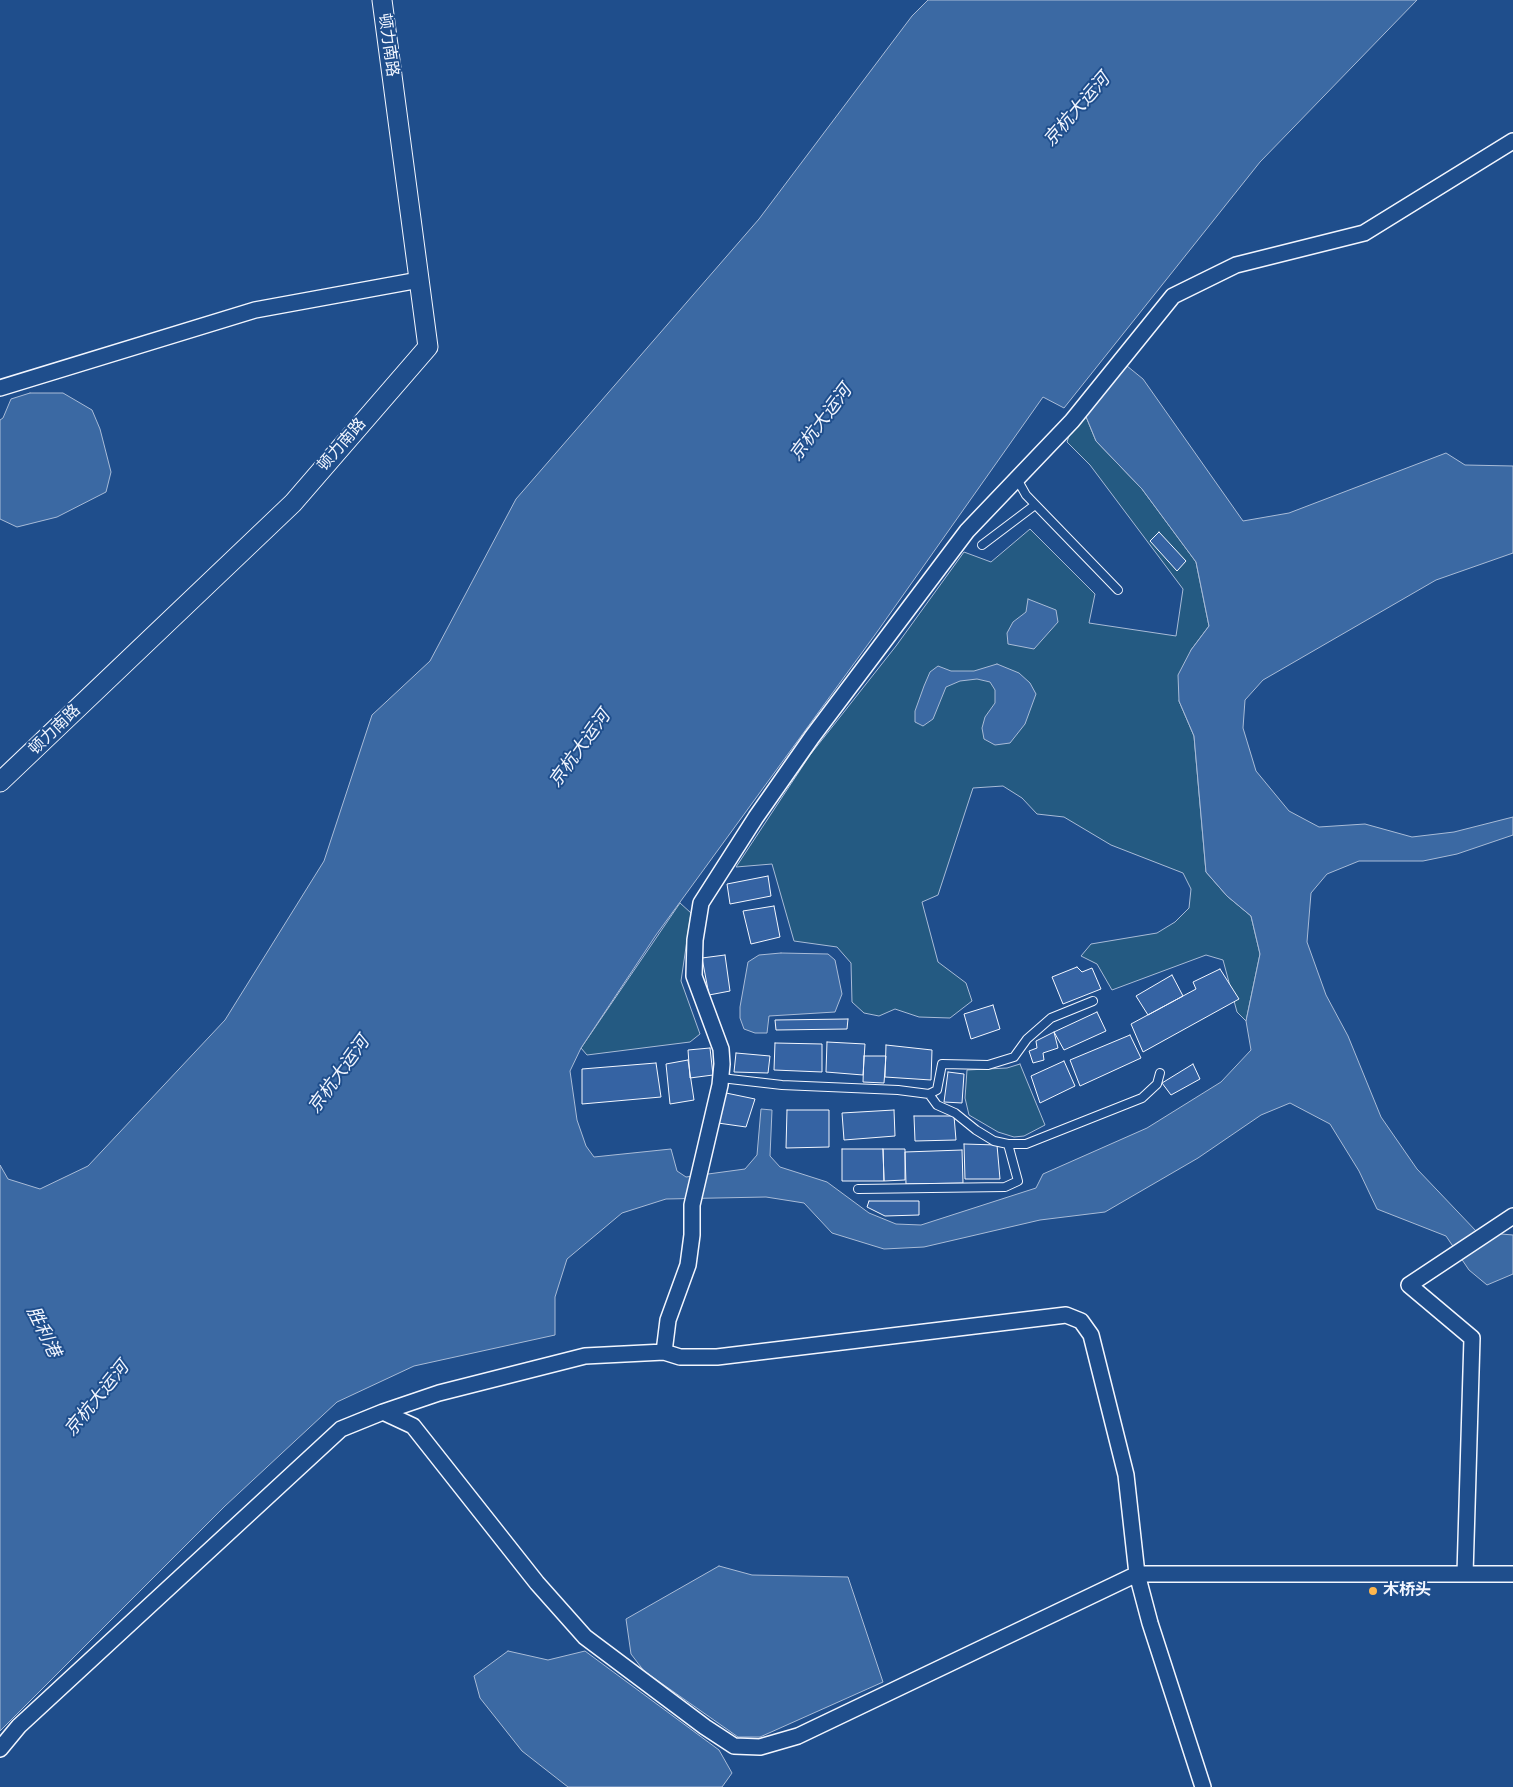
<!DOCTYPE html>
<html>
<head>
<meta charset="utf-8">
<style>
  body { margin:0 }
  canvas { display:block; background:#1f4e8c }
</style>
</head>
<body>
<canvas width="1513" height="1787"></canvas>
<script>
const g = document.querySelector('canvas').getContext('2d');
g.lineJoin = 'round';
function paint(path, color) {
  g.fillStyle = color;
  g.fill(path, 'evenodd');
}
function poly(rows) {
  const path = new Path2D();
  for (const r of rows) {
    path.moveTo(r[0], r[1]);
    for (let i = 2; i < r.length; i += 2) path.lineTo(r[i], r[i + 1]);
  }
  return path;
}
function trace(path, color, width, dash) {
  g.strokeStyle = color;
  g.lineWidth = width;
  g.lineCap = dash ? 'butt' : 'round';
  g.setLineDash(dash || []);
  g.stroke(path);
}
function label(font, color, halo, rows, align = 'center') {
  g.font = font + ' Arial,"Noto Sans SC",sans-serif';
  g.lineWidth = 4;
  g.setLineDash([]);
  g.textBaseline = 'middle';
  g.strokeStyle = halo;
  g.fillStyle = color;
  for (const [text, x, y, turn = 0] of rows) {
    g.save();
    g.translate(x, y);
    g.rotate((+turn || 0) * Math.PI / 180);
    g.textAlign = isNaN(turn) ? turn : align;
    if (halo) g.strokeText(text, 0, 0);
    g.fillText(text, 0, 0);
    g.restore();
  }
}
const green = poly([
  [1080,402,1096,441,1142,489,1196,562,1209,626,1191,650,1179,701,1194,736,1206,872,1227,896,1251,916,1260,954,1246,1021,1237,1012,1223,960,1206,955,1112,990,1097,964,1081,956,1091,944,1157,933,1175,922,1189,908,1191,889,1183,873,1111,845,1064,817,1037,814,1022,798,1003,786,973,788,938,895,922,902,938,962,966,983,972,1001,950,1018,919,1017,895,1009,879,1016,864,1013,852,1002,851,963,837,947,794,941,772,864,736,867,810,755,896,646,964,552,991,562,1030,529,1095,594,1089,623,1176,636,1183,589,1090,465,1067,442,1080,402],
  [680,903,691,913,681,981,700,1034,690,1042,587,1055,581,1048,680,903],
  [1020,1064,1045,1125,1024,1136,1014,1137,998,1132,969,1115,965,1098,967,1070,1007,1068,1020,1064]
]);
paint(green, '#245a82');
trace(green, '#a8bbd7', 1);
const water = poly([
  [928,0,1417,0,1260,162,1064,408,1043,397,877,632,656,935,581,1048,570,1071,577,1120,586,1146,594,1157,671,1149,677,1171,686,1177,745,1169,757,1155,761,1109,772,1110,770,1156,780,1167,827,1182,869,1213,896,1224,921,1225,1036,1188,1043,1174,1147,1128,1221,1082,1251,1050,1246,1021,1260,954,1251,916,1227,896,1206,872,1194,736,1179,701,1178,675,1191,650,1209,626,1196,562,1142,489,1096,441,1080,402,1116,357,1143,379,1243,521,1289,513,1446,453,1465,465,1513,466,1513,553,1436,580,1263,680,1245,700,1243,728,1256,771,1289,811,1319,827,1365,824,1412,837,1454,832,1513,817,1513,835,1457,854,1423,861,1359,861,1327,874,1311,893,1307,942,1326,995,1348,1036,1381,1117,1417,1169,1477,1232,1513,1235,1513,1274,1487,1285,1469,1270,1446,1236,1377,1209,1359,1171,1330,1124,1290,1103,1261,1115,1198,1158,1105,1212,1040,1220,924,1247,884,1249,832,1233,804,1203,766,1197,666,1199,622,1213,567,1259,555,1297,555,1335,414,1366,337,1402,225,1506,0,1731,0,1165,8,1179,40,1189,88,1166,225,1020,324,861,372,715,430,661,516,499,759,219,912,16,928,0],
  [30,393,63,393,92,410,100,429,111,472,106,492,57,517,17,527,0,519,0,420,3,418,11,399,30,393],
  [1028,599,1056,610,1058,622,1034,649,1008,644,1007,633,1013,622,1026,612,1028,599],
  [997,664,1019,673,1030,683,1036,694,1025,724,1010,743,995,745,984,739,982,728,985,717,995,703,995,690,990,682,977,679,960,681,946,687,933,719,923,726,915,722,915,711,924,686,930,672,938,666,951,671,974,671,997,664],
  [781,953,828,954,835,960,842,994,835,1012,769,1016,767,1033,755,1033,744,1029,740,1018,740,1007,748,962,759,955,781,953],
  [719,1566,752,1575,848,1577,883,1682,760,1737,738,1737,644,1671,631,1654,626,1619,719,1566],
  [508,1651,548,1660,585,1651,719,1750,732,1773,722,1787,568,1787,522,1751,480,1698,474,1676,508,1651]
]);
paint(water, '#3b69a3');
trace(water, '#a8bbd7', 1);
const building = poly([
  [1159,532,1186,561,1177,571,1150,541,1159,532],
  [768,876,771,896,730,904,727,884,768,876],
  [774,906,780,937,751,944,743,911,774,906],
  [725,955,730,991,709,995,702,958,725,955],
  [1077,967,1082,972,1092,968,1101,989,1063,1004,1052,977,1077,967],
  [1220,969,1239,999,1143,1052,1131,1024,1196,989,1193,982,1220,969],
  [1172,975,1183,996,1148,1015,1136,996,1172,975],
  [993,1005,1000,1029,971,1039,964,1014,993,1005],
  [1097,1012,1106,1031,1064,1050,1054,1032,1097,1012],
  [848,1019,847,1029,776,1030,775,1020,848,1019],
  [1054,1032,1058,1048,1043,1053,1044,1060,1033,1063,1029,1051,1037,1048,1036,1041,1054,1032],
  [1130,1035,1141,1058,1080,1086,1070,1060,1130,1035],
  [827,1042,865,1044,863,1075,826,1072,827,1042],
  [775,1043,822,1044,822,1072,774,1070,775,1043],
  [886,1045,932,1050,931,1080,885,1077,886,1045],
  [710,1048,713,1075,690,1078,688,1050,710,1048],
  [736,1053,770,1056,768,1073,734,1072,736,1053],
  [864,1056,886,1056,884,1083,863,1082,864,1056],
  [688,1060,694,1100,670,1104,666,1064,688,1060],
  [1064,1061,1075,1086,1040,1103,1031,1076,1064,1061],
  [656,1063,661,1097,582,1104,582,1069,656,1063],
  [1193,1064,1200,1079,1171,1095,1162,1083,1193,1064],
  [948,1072,964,1074,962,1103,944,1102,948,1072],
  [726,1093,755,1099,746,1127,718,1123,726,1093],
  [787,1110,829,1110,829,1147,786,1148,787,1110],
  [894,1110,895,1136,844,1140,842,1113,894,1110],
  [914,1116,954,1116,956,1140,915,1141,914,1116],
  [964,1144,997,1145,1000,1179,965,1179,964,1144],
  [842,1149,883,1149,884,1181,842,1181,842,1149],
  [883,1149,905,1149,905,1180,884,1181,883,1149],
  [962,1150,963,1183,906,1184,905,1152,962,1150],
  [869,1201,919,1201,919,1215,885,1216,867,1207,869,1201]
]);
paint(building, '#3563a3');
trace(building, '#f2f6ff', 1);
const service = poly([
  [1017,479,1026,495,1118,590],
  [982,545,1035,505],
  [721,1078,782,1085,898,1090,929,1094,937,1090,942,1064,988,1065,1014,1057,1027,1039,1051,1018,1093,1001],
  [929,1094,937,1105,955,1113,976,1130,994,1141,1008,1144,1026,1144,1142,1098,1157,1084,1160,1073],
  [858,1189,1005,1187,1018,1181,1008,1144]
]);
const minor = poly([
  [0,388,255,310,419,280],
  [664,1352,668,1320,688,1265,692,1235,692,1205,720,1085,722,1064,721,1049,694,976,695,940,701,903,756,817,812,737,967,531,1072,421,1173,296,1236,265,1364,233,1513,141],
  [383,1412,413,1426,537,1583,585,1637,705,1727,734,1746,760,1747,798,1736,1137,1574,1513,1574],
  [1465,1574,1472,1338,1409,1285,1513,1216],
  [0,1749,19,1726,341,1429,383,1412,439,1393,585,1356,664,1352,680,1357,717,1357,1066,1315,1081,1321,1091,1335,1126,1475,1137,1574,1150,1623,1203,1787]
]);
const tertiary = poly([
  [0,782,293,503,428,347,382,0]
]);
trace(service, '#f2f6ff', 10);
trace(minor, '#f2f6ff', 18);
trace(tertiary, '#f2f6ff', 21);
trace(service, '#1f4e8c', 8);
trace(minor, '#1f4e8c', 15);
trace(tertiary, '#1f4e8c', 19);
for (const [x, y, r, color] of [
  [1373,1591,5,"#ffb74d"]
]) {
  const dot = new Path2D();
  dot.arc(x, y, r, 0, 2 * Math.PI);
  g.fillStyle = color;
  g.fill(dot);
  trace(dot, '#1f4e8c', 2);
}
label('16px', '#f2f6ff', '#1f4e8c', [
  ["顿力南路",388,45,82],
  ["顿力南路",342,445,-49],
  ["顿力南路",55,730,-44]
]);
label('bold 16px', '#f2f6ff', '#1f4e8c', [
  ["木桥头",1383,1591]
], 'left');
label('italic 18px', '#f2f6ff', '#1f4e8c', [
  ["京杭大运河",1077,110,-49],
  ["京杭大运河",821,423,-53],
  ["京杭大运河",580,749,-54],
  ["京杭大运河",339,1075,-54],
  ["胜利港",43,1332,64],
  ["京杭大运河",97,1399,-51]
]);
</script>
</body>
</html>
